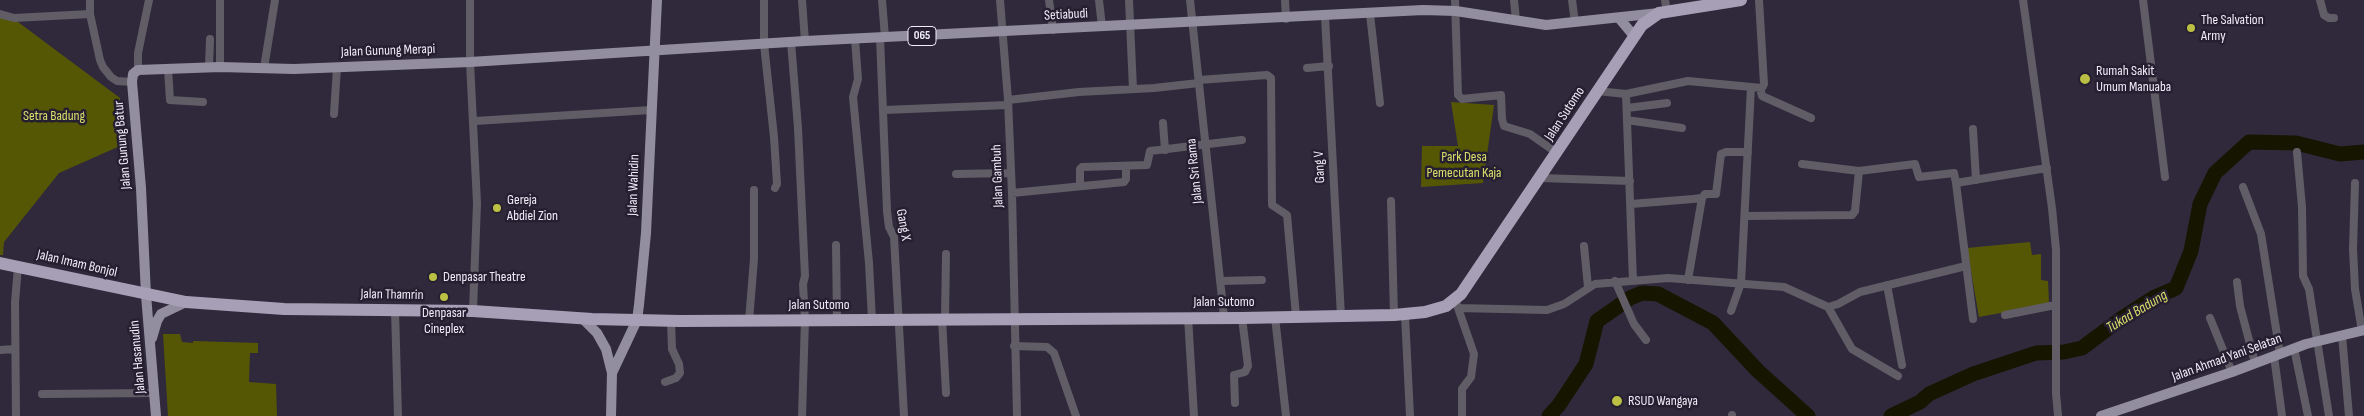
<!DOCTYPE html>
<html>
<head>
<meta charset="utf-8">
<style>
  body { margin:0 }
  canvas { display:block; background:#2f293b }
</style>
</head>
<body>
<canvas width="2364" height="416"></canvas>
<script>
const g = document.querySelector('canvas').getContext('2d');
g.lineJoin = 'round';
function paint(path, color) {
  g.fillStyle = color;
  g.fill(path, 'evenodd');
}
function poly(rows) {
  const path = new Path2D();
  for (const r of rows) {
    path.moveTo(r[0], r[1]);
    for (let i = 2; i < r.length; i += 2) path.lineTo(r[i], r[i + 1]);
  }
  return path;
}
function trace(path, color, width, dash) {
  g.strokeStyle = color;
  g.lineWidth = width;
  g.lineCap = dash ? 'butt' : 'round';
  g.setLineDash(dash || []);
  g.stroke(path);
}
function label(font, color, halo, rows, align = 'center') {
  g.font = font + ' "Sofia Sans Condensed",sans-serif';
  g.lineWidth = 5;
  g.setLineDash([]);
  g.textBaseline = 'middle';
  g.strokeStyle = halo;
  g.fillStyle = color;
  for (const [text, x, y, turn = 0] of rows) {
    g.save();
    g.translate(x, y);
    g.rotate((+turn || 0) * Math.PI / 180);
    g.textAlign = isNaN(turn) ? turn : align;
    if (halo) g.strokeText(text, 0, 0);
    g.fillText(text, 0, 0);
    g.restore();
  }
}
paint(poly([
  [0,14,18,22,120,98,120,146,59,173,4,242,3,255,0,255],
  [1451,102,1494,105,1483,183,1421,187,1422,146,1458,146],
  [2030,242,2032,255,2041,254,2041,280,2048,281,2049,304,1979,317,1967,248],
  [163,334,180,334,182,342,193,343,193,341,258,343,258,353,250,353,249,382,276,384,277,416,168,416]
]), '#555704');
trace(poly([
  [1549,416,1559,405,1586,364,1597,321,1630,298,1642,293,1658,294,1713,323,1758,371,1808,416],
  [1891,416,1920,402,1929,394,1973,374,2036,353,2064,352,2082,348,2122,318,2153,298,2176,288,2191,251,2200,204,2215,173,2249,142,2296,143,2340,154,2364,152]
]), '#151500', 15);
trace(poly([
  [90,0,90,14,100,60,103,67,111,77,117,81,132,82],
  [470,0,470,62,477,203,473,311],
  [764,0,764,44,774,137,777,184,775,188],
  [802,0,805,41],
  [882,0,885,37],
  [1000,0,1008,100,1012,193,1017,416],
  [1049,0,1053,30],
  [1099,0,1102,27],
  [1129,0,1133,89],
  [1190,0,1224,317],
  [1285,0,1286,19],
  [1455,0,1458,95,1462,99,1501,95,1502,119,1504,126,1530,134,1557,153],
  [1514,0,1516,20],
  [1572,0,1575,23],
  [1665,0,1667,11],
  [2023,0,2052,208,2056,250,2056,393,2058,416],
  [2143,0,2165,177],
  [2320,0,2324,15,2329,18,2334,18],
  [0,14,14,18,90,14],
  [1370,14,1380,103],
  [1325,16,1341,316],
  [880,37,887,211,889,227,894,237,904,416],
  [855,39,858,79,853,97,869,263,872,320],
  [791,42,798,128,805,276,803,284,805,320,802,416],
  [209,67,210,39],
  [220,67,220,0],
  [264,68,275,0],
  [1307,68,1329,66],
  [168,69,170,100,203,102],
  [138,70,138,53,149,0],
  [1199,80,1267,75,1271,78,1272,205,1287,215,1296,316],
  [1760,88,1762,96,1811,118],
  [1597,91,1626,94,1688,81,1762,88,1764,84,1759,0],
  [1626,94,1633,281],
  [1008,100,1079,92,1154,88,1199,83],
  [1627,108,1667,103],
  [884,110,1008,105],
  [334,114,337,67],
  [1627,120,1682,128],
  [475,121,651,110],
  [1163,123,1165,150],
  [1973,129,1976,180],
  [2297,152,2302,207,2303,276,2309,289,2329,416],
  [1802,164,1859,171,1915,164,1919,177,1954,173,1956,183],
  [956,174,1011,173],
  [1541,178,1630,181],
  [2355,183,2353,249,2355,289,2362,331],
  [1080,186,1080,169,1082,167,1147,165,1150,151,1242,140],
  [2243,187,2261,234,2280,354],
  [1012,193,1124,182,1126,179,1126,166],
  [1391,201,1394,315],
  [1631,204,1693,199,1702,198,1705,194,1716,194,1721,154,1726,152,1748,152],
  [1745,216,1852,215,1855,211,1859,171],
  [836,245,837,320],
  [1584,246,1588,287],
  [1688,280,1702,198],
  [1220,281,1262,280],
  [1615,281,1634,324,1646,340],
  [2237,282,2240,306,2255,363],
  [1887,285,1902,365],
  [1455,299,1458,308,1547,310,1564,304,1595,284,1668,278,1784,287,1828,307,1838,304,1860,292,1966,266],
  [1828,307,1852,349,1898,376],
  [1458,308,1474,354,1471,377,1462,389,1462,416],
  [395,310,398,416],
  [1731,311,1741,283,1751,87],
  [1405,315,1410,416],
  [2005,315,2055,305],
  [1188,317,1194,416],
  [1275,317,1286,416],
  [2210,318,2232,372],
  [942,319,946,393],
  [945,319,946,254],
  [1973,319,1956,183,2047,168],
  [749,321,754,259,754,190],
  [2342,335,2349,416],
  [1014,346,1047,347,1054,353,1076,416],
  [2294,348,2308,416],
  [0,350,15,349],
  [2274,356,2282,416],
  [665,382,676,378,680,373,679,364,672,349,671,320],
  [42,394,155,393],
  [1235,403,1234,375,1245,372,1248,366,1242,318],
  [16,416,15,302,18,267],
  [1732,416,1732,415]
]), '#605d66', 8);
trace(poly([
  [1619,18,1634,36],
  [582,318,597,333,606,349,612,373,611,416],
  [152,338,157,321,161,314,186,302],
  [612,373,637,320,639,305,646,233,657,0],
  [156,416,146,295,141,188,132,82,133,74,138,70,220,67,294,69,470,62,805,41,1423,10,1456,11,1546,25,1659,13],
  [2101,416,2232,372,2306,344,2364,330]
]), '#938da0', 10);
trace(poly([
  [0,263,186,302,284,309,473,311,592,319,680,321,1242,318,1394,315,1425,312,1446,306,1461,294,1642,25,1659,13,1741,0]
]), '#a79fb6', 12);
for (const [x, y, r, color] of [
  [2191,28,5,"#bbc044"],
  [2085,79,6,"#bbc044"],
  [497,208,5,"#bbc044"],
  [433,277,5,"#bbc044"],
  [444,297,5,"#bbc044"],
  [1617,401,6,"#bbc044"]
]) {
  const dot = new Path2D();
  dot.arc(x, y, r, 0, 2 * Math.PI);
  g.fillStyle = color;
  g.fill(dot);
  trace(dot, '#251f31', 2);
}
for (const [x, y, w] of [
  [922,36,28]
]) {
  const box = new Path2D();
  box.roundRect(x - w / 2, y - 9.5, w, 19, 4);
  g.fillStyle = '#251f31';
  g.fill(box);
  trace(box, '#f0ecf8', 1);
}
label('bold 12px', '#f0ecf8', null, [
  ["065",922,36]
]);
label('14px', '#f0ecf8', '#251f31', [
  ["Setiabudi",1066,15,-3],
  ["Jalan Gunung Merapi",388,51,-2],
  ["Jalan Sutomo",1565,114,-57],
  ["Jalan Gunung Batur",123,145,-95],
  ["Gang V",1320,167,-93],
  ["Jalan Sri Rama",1195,171,-96],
  ["Jalan Gambuh",998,176,-92],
  ["Jalan Wahidin",634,185,-88],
  ["Gang X",903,225,80],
  ["Jalan Imam Bonjol",77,264,13],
  ["Jalan Thamrin",392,295,1],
  ["Jalan Sutomo",1224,302],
  ["Jalan Sutomo",819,305],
  ["Jalan Hasanudin",138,357,-95],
  ["Jalan Ahmad Yani Selatan",2227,358,-20]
]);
label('14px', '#f0ecf8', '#251f31', [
  ["The Salvation",2201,20],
  ["Army",2201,36],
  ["Rumah Sakit",2096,71],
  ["Umum Manuaba",2096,87],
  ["Gereja",507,200],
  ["Abdiel Zion",507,216],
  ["Denpasar Theatre",443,277],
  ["Denpasar",444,313,"center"],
  ["Cineplex",444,329,"center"],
  ["RSUD Wangaya",1628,401]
], 'left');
label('14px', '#dbe06b', '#251f31', [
  ["Setra Badung",54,116],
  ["Park Desa",1464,157],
  ["Pemecutan Kaja",1464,173]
]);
label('italic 15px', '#d9de69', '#251f31', [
  ["Tukad Badung",2137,312,-31]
]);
</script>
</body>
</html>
